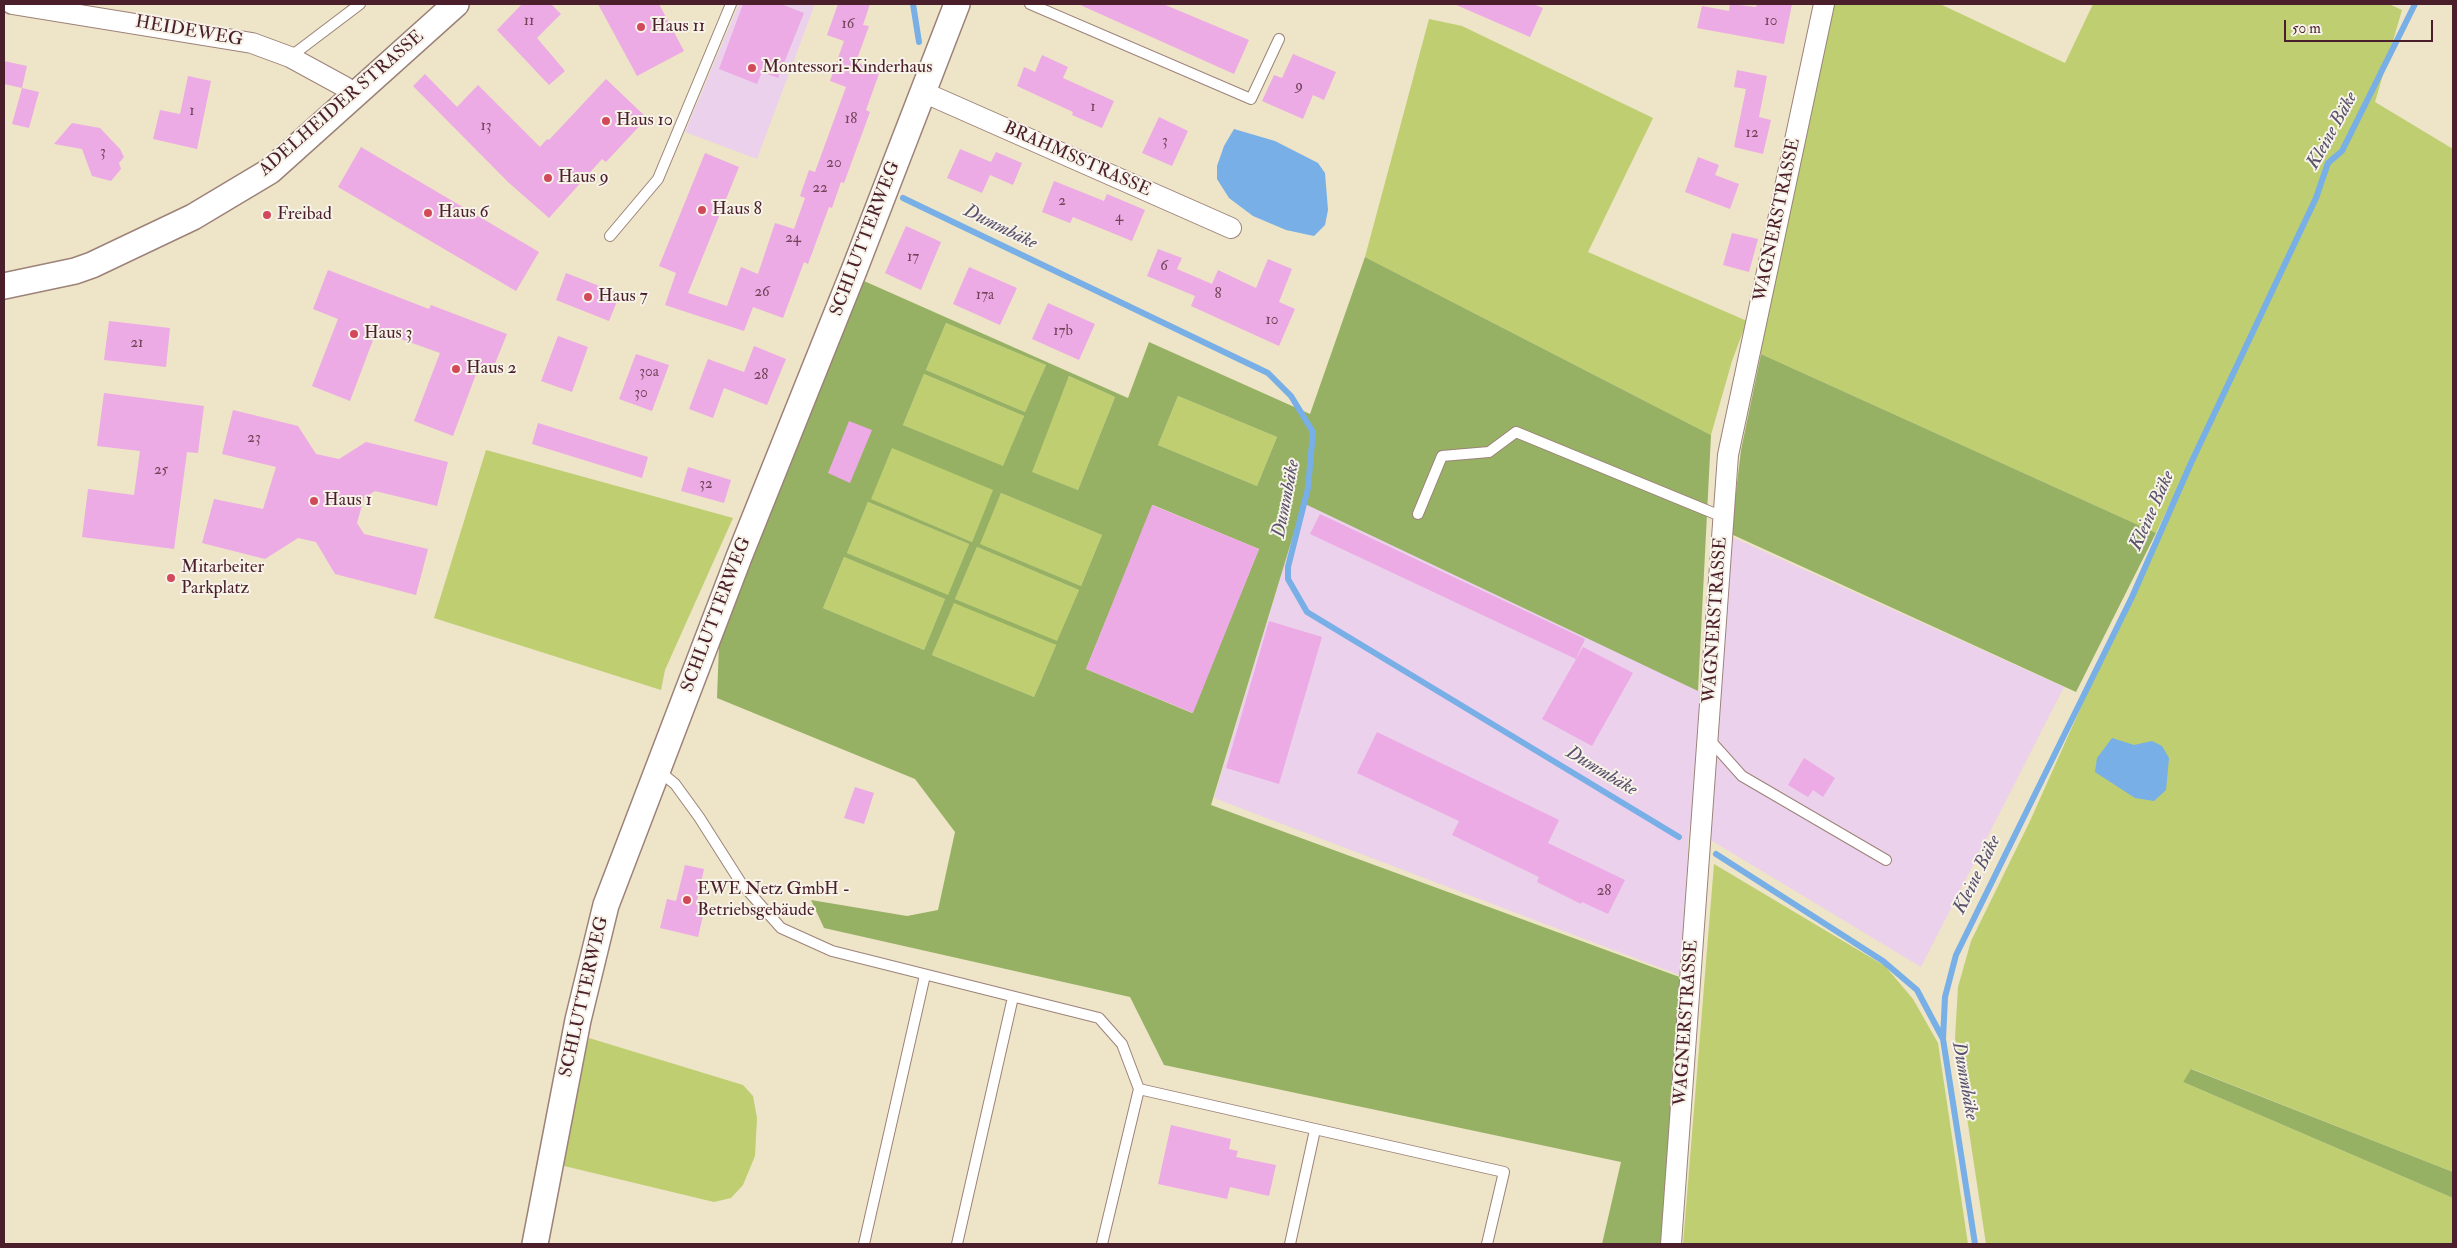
<!DOCTYPE html>
<html>
<head>
<meta charset="utf-8">
<style>
  body { margin:0 }
  #map { position:relative; width:2457px; height:1248px; overflow:hidden; background:#eee4c7; font-family:"IM FELL Double Pica",serif }
  canvas { display:block }
  .frame { position:absolute; inset:0; border:5px solid #4a1f2b; pointer-events:none }
  .scale { position:absolute; left:2284px; top:20px; width:149px; height:22px; box-sizing:border-box; border:2px solid #4a1f2b; border-top:0; padding-left:6px; font-size:15px; line-height:18px; white-space:nowrap; color:#4a1f2b; -webkit-text-stroke:4px #f7f3e8; paint-order:stroke }
</style>
</head>
<body>
<div id="map">
<canvas width="2457" height="1248"></canvas>
<div class="frame"></div>
<div class="scale">50 m</div>
</div>
<script>
const g = document.querySelector('canvas').getContext('2d');
g.lineJoin = 'round';
function paint(path, color) {
  g.fillStyle = color;
  g.fill(path, 'evenodd');
}
function poly(rows) {
  const path = new Path2D();
  for (const r of rows) {
    path.moveTo(r[0], r[1]);
    for (let i = 2; i < r.length; i += 2) path.lineTo(r[i], r[i + 1]);
  }
  return path;
}
function trace(path, color, width, dash) {
  g.strokeStyle = color;
  g.lineWidth = width;
  g.lineCap = dash ? 'butt' : 'round';
  g.setLineDash(dash || []);
  g.stroke(path);
}
function label(font, color, halo, rows, align = 'center') {
  g.font = font + ' "IM FELL Double Pica",serif';
  g.lineWidth = 4;
  g.setLineDash([]);
  g.textBaseline = 'middle';
  g.strokeStyle = halo;
  g.fillStyle = color;
  for (const [text, x, y, turn = 0] of rows) {
    g.save();
    g.translate(x, y);
    g.rotate((+turn || 0) * Math.PI / 180);
    g.textAlign = isNaN(turn) ? turn : align;
    if (halo) g.strokeText(text, 0, 0);
    g.fillText(text, 0, 0);
    g.restore();
  }
}
paint(poly([
  [739,4,815,4,757,159,685,132],
  [1303,502,1720,701,1732,537,2064,687,1921,967,1689,827,1682,976,1214,798]
]), '#ebd1eb');
paint(poly([
  [1833,4,1940,4,2065,63,2093,4,2389,4,2402,10,2375,102,2453,149,2453,1172,2192,1069,2183,1082,2453,1198,2453,1244,1986,1244,1955,1038,1958,987,1971,941,2030,821,2197,448,2156,533,1761,354,1761,327],
  [1429,19,1462,26,1653,118,1588,252,1747,321,1732,361,1711,435,1365,257],
  [946,323,1046,365,1025,412,926,370],
  [924,374,1024,416,1003,467,903,425],
  [1069,376,1115,397,1078,490,1031,472],
  [1178,396,1277,437,1257,486,1158,445],
  [892,447,994,490,972,542,870,499],
  [486,450,733,518,665,670,661,690,434,618],
  [1001,493,1102,535,1081,586,979,544],
  [868,502,969,544,948,596,847,553],
  [977,547,1079,590,1057,642,955,599],
  [844,557,945,599,924,650,823,608],
  [954,602,1056,645,1034,697,932,655],
  [1714,864,1885,966,1913,999,1938,1043,1968,1244,1683,1244],
  [589,1038,743,1085,753,1096,757,1118,755,1156,743,1185,731,1198,714,1202,560,1165]
]), '#bece71');
paint(poly([
  [1365,257,1711,435,1698,691,1303,503,1211,805,1685,979,1664,1244,1602,1244,1621,1162,1164,1065,1130,997,824,928,811,900,907,916,938,910,955,832,915,779,717,698,719,645,764,526,864,281,1128,398,1149,342,1310,414],
  [946,323,1046,365,1025,412,926,370],
  [924,374,1024,416,1003,466,903,425],
  [1069,376,1115,397,1078,490,1032,472],
  [1178,396,1277,437,1257,486,1158,445],
  [892,448,993,490,972,542,871,499],
  [1001,493,1102,535,1081,586,980,544],
  [868,502,969,544,948,595,847,553],
  [1153,505,1259,549,1192,713,1086,669],
  [977,547,1079,590,1057,641,955,599],
  [844,557,945,599,924,650,823,608],
  [954,603,1056,645,1034,697,932,655],
  [1761,354,2156,533,2076,692,1731,534,1741,450],
  [2191,1069,2453,1172,2453,1198,2183,1082]
]), '#96b163');
paint(poly([
  [1234,129,1275,141,1318,163,1325,173,1328,210,1325,225,1314,236,1286,230,1253,216,1229,198,1217,179,1217,166,1224,146],
  [2112,738,2134,745,2152,741,2162,746,2169,758,2166,790,2154,801,2135,798,2095,772,2097,758]
]), '#77afe6');
trace(poly([
  [913,4,919,42],
  [903,198,1268,373,1291,396,1313,432,1308,488,1288,567,1288,579,1307,612,1679,837],
  [1716,854,1883,961,1917,990,1943,1039,1975,1244],
  [1943,1039,1945,997,1956,955,2132,597,2191,463,2316,198,2328,163,2342,151,2415,4]
]), '#77afe6', 6);
paint(poly([
  [522,4,551,4,561,14,537,38,565,71,549,85,497,30],
  [598,4,659,4,684,51,637,76],
  [743,4,781,4,804,13,778,78,762,72,757,84,719,69],
  [838,4,870,4,863,25,869,26,856,62,880,71,866,110,870,112,844,183,841,182,832,208,829,207,808,264,804,262,783,318,753,307,744,331,665,305,676,273,659,266,705,153,739,167,688,293,727,306,741,267,758,274,775,223,794,229,805,198,800,196,809,170,815,172,846,87,830,81,844,41,827,35],
  [1078,4,1163,4,1249,40,1234,74],
  [1454,4,1533,4,1543,8,1530,37],
  [1730,4,1756,7,1757,4,1792,4,1784,44,1697,28,1702,6,1729,11],
  [1293,54,1336,72,1324,100,1313,95,1303,119,1262,101,1274,75,1282,78],
  [1042,55,1068,67,1063,78,1114,101,1102,128,1072,115,1073,112,1017,86,1024,67,1035,72],
  [4,61,27,66,22,88,4,84],
  [1737,70,1767,76,1759,117,1771,120,1763,154,1734,147,1746,89,1734,87],
  [425,74,457,107,478,85,540,147,547,139,549,140,606,79,647,118,606,162,602,159,549,218,508,182,413,86],
  [188,76,211,81,197,149,153,139,160,110,180,114],
  [22,88,39,92,29,128,12,124],
  [1159,117,1188,131,1172,166,1142,153],
  [72,123,100,128,120,149,124,157,119,163,121,169,111,181,92,176,82,149,54,144],
  [361,147,539,252,516,291,338,187],
  [960,149,991,162,996,152,1022,163,1013,185,990,175,982,193,947,178],
  [1698,157,1719,165,1715,175,1739,184,1730,209,1685,192],
  [1054,181,1104,201,1107,194,1145,210,1132,241,1073,217,1070,223,1042,212],
  [906,226,941,242,921,290,885,273],
  [1732,233,1758,239,1749,272,1723,265],
  [1158,249,1182,258,1177,269,1212,284,1218,270,1256,288,1268,259,1292,269,1279,302,1295,309,1279,346,1191,306,1195,296,1147,276],
  [969,267,1017,288,1000,325,953,304],
  [328,270,429,309,431,305,507,334,492,371,479,366,453,436,414,421,440,353,390,335,390,337,376,332,350,401,312,386,338,319,313,309],
  [566,273,620,294,609,321,556,300],
  [1048,303,1095,324,1079,360,1032,339],
  [109,321,170,328,166,367,104,360],
  [558,336,588,347,572,392,541,381],
  [754,346,786,359,767,405,724,388,713,418,689,409,708,359,744,372],
  [636,354,669,365,652,411,619,399],
  [104,393,204,406,198,453,187,452,174,549,82,537,88,489,134,495,140,451,97,446],
  [233,410,298,426,316,454,339,459,366,442,448,462,437,506,375,491,364,498,357,523,364,534,428,549,416,595,335,574,316,542,298,538,265,559,202,543,214,499,263,509,276,467,222,454],
  [849,421,872,430,850,483,828,473],
  [538,423,648,457,642,478,532,444],
  [688,467,731,480,724,503,681,491],
  [1152,505,1259,549,1193,713,1086,669],
  [1320,514,1585,639,1576,659,1310,534],
  [1269,621,1322,637,1279,784,1226,768],
  [1583,647,1633,673,1592,746,1542,719],
  [1377,732,1559,820,1548,843,1625,880,1608,914,1582,902,1581,904,1537,882,1539,877,1452,835,1459,821,1357,773],
  [1804,758,1835,778,1823,797,1813,790,1808,797,1788,785],
  [855,787,874,793,864,824,844,818],
  [685,865,704,869,696,905,705,907,698,937,660,928,667,899,676,901],
  [1171,1125,1231,1139,1229,1149,1238,1151,1236,1157,1276,1165,1269,1196,1230,1187,1227,1199,1158,1184]
]), '#ecabe4');
const service = poly([
  [1030,4,1251,99,1279,39],
  [290,57,360,4],
  [610,236,658,179,731,4],
  [1418,514,1442,456,1489,452,1516,432,1723,517],
  [1708,738,1742,776,1886,860],
  [659,771,675,784,699,817,741,883,781,928,832,951,1099,1018,1122,1044,1139,1089,1102,1244],
  [1139,1089,1504,1172,1487,1244],
  [864,1244,925,975],
  [957,1244,1013,997],
  [1290,1244,1315,1130]
]);
const minor = poly([
  [12,4,252,43,290,57,345,87,353,96],
  [923,92,1231,228],
  [1671,1244,1728,455,1824,4]
]);
const tertiary = poly([
  [4,286,75,271,92,265,193,217,270,171,456,4],
  [535,1244,578,1020,606,905,739,557,855,268,957,4]
]);
trace(service, '#9c8279', 12);
trace(minor, '#9c8279', 22);
trace(tertiary, '#9c8279', 28);
trace(service, '#fff', 10);
trace(minor, '#fff', 20);
trace(tertiary, '#fff', 25);
for (const [x, y, r, color] of [
  [641,27,5,"#d1495b"],
  [752,68,5,"#d1495b"],
  [606,121,5,"#d1495b"],
  [548,178,5,"#d1495b"],
  [702,210,5,"#d1495b"],
  [428,213,5,"#d1495b"],
  [267,215,5,"#d1495b"],
  [588,297,5,"#d1495b"],
  [354,334,5,"#d1495b"],
  [456,369,5,"#d1495b"],
  [314,501,5,"#d1495b"],
  [171,578,5,"#d1495b"],
  [687,900,5,"#d1495b"]
]) {
  const dot = new Path2D();
  dot.arc(x, y, r, 0, 2 * Math.PI);
  g.fillStyle = color;
  g.fill(dot);
  trace(dot, '#f7f3e8', 2);
}
label('15px', '#724259', null, [
  ["11",529,22],
  ["10",1771,22],
  ["16",848,25],
  ["9",1299,87],
  ["1",1093,108],
  ["1",192,112],
  ["18",851,120],
  ["13",486,127],
  ["12",1752,134],
  ["3",1165,142],
  ["3",103,153],
  ["20",834,164],
  ["22",820,189],
  ["2",1062,202],
  ["4",1119,218],
  ["24",793,239],
  ["17",913,258],
  ["6",1164,267],
  ["26",762,293],
  ["8",1218,295],
  ["17a",985,296],
  ["10",1272,321],
  ["17b",1063,332],
  ["21",137,344],
  ["30a",649,373],
  ["28",761,376],
  ["30",641,394],
  ["23",254,439],
  ["25",161,471],
  ["32",706,485],
  ["28",1604,892]
]);
label('18px', '#4a1f2b', '#f7f3e8', [
  ["Haus 11",651,27],
  ["Montessori-Kinderhaus",762,68],
  ["Haus 10",616,121],
  ["Haus 9",558,178],
  ["Haus 8",712,210],
  ["Haus 6",438,213],
  ["Freibad",277,215],
  ["Haus 7",598,297],
  ["Haus 3",364,334],
  ["Haus 2",466,369],
  ["Haus 1",324,501],
  ["Mitarbeiter",181,568],
  ["Parkplatz",181,589],
  ["EWE Netz GmbH -",697,890],
  ["Betriebsgebäude",697,911]
], 'left');
label('18px', '#4a1f2b', '#f7f3e8', [
  ["HEIDEWEG",189,32,10],
  ["ADELHEIDER STRASSE",342,104,-41],
  ["BRAHMSSTRASSE",1077,160,24],
  ["WAGNERSTRASSE",1778,220,-78],
  ["SCHLUTTERWEG",866,239,-69],
  ["SCHLUTTERWEG",717,615,-69],
  ["WAGNERSTRASSE",1716,620,-86],
  ["SCHLUTTERWEG",585,997,-77],
  ["WAGNERSTRASSE",1687,1023,-86]
]);
label('italic 19px', '#5a516c', '#f7f3e8', [
  ["Kleine Bäke",2333,131,-61],
  ["Dummbäke",1000,228,26],
  ["Dummbäke",1287,499,-79],
  ["Kleine Bäke",2153,511,-66],
  ["Dummbäke",1601,772,31],
  ["Kleine Bäke",1978,875,-64],
  ["Dummbäke",1964,1081,80]
]);
</script>
</body>
</html>
